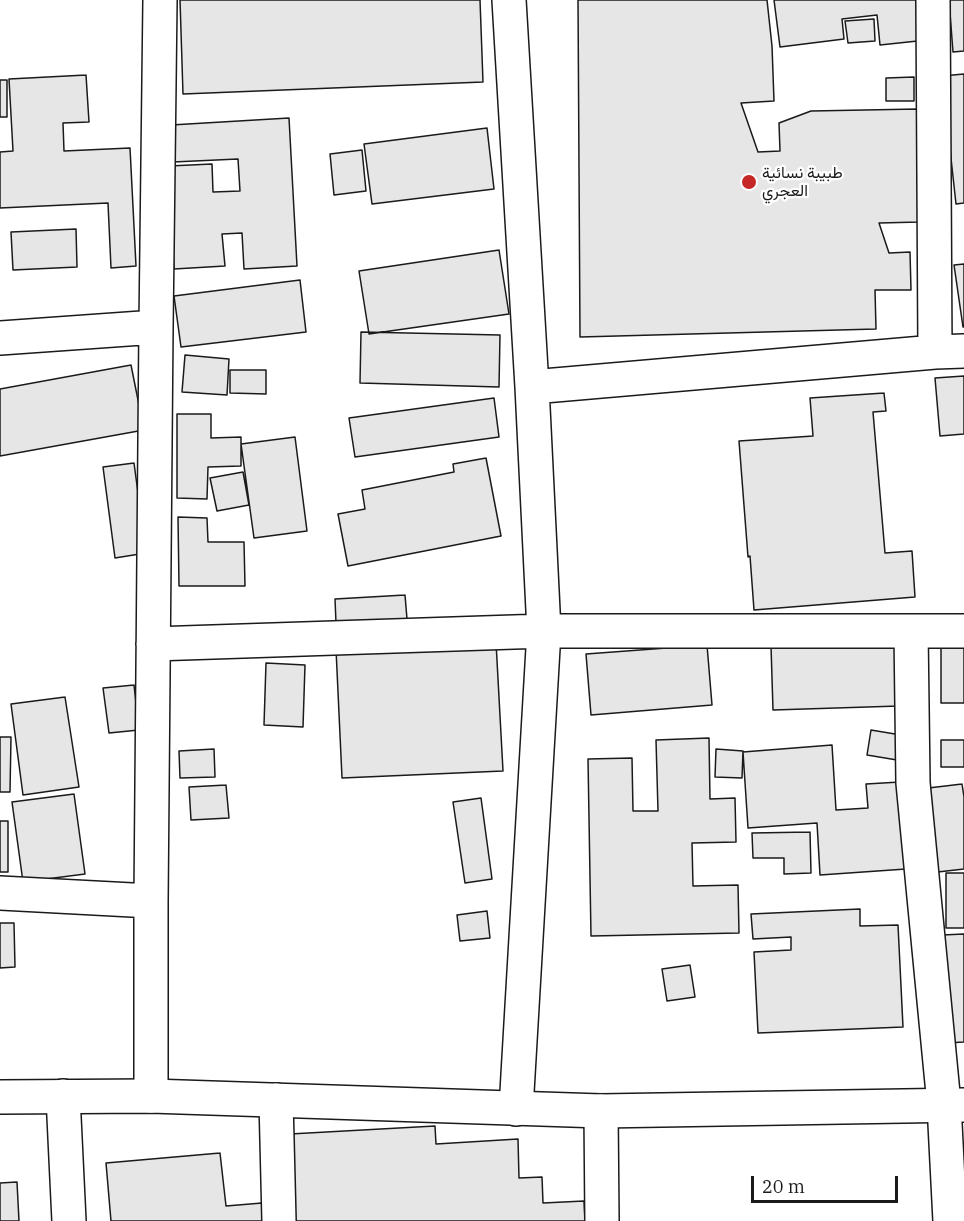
<!DOCTYPE html>
<html>
<head>
<meta charset="utf-8">
<style>
  body { margin:0 }
  #map { position:relative; width:964px; height:1221px; overflow:hidden; background:#fff; font-family:"IBM Plex Serif",serif }
  canvas { display:block }
  .scale { position:absolute; left:751px; top:1176px; width:147px; height:27px; box-sizing:border-box; border:3px solid #1a1a1a; border-top:0; padding-left:8px; font-size:18px; line-height:21px; white-space:nowrap; color:#1a1a1a; -webkit-text-stroke:4px #fff; paint-order:stroke }
</style>
</head>
<body>
<div id="map">
<canvas width="964" height="1221"></canvas>
<div class="scale">20 m</div>
</div>
<script>
const g = document.querySelector('canvas').getContext('2d');
g.lineJoin = 'round';
function paint(path, color) {
  g.fillStyle = color;
  g.fill(path, 'evenodd');
}
function poly(rows) {
  const path = new Path2D();
  for (const r of rows) {
    path.moveTo(r[0], r[1]);
    for (let i = 2; i < r.length; i += 2) path.lineTo(r[i], r[i + 1]);
  }
  return path;
}
function trace(path, color, width, dash) {
  g.strokeStyle = color;
  g.lineWidth = width;
  g.lineCap = dash ? 'butt' : 'round';
  g.setLineDash(dash || []);
  g.stroke(path);
}
function label(font, color, halo, rows, align = 'center') {
  g.font = font + ' "IBM Plex Serif",Vazirmatn,serif';
  g.lineWidth = 4.5;
  g.setLineDash([]);
  g.textBaseline = 'middle';
  g.strokeStyle = halo;
  g.fillStyle = color;
  for (const [text, x, y, turn = 0] of rows) {
    g.save();
    g.translate(x, y);
    g.rotate((+turn || 0) * Math.PI / 180);
    g.textAlign = isNaN(turn) ? turn : align;
    if (halo) g.strokeText(text, 0, 0);
    g.fillText(text, 0, 0);
    g.restore();
  }
}
const building = poly([
  [180,0,480,0,483,82,183,94,180,0],
  [578,0,767,0,772,46,774,101,741,103,758,152,780,151,779,123,811,111,918,109,920,222,879,223,889,253,910,252,911,290,875,290,876,329,580,337,578,0],
  [774,0,922,0,927,40,880,45,877,15,842,19,844,39,780,47,774,0],
  [949,0,964,0,964,51,953,52,949,0],
  [874,19,875,41,848,43,845,21,874,19],
  [964,74,964,203,956,204,942,76,964,74],
  [86,75,89,122,63,123,64,151,130,148,136,266,111,268,108,203,0,208,0,152,13,151,9,79,86,75],
  [914,77,914,101,886,101,886,78,914,77],
  [0,80,7,80,7,117,0,117,0,80],
  [289,118,297,266,244,269,242,233,222,234,225,266,174,269,169,166,212,164,213,192,240,191,238,159,173,162,171,125,289,118],
  [487,128,494,189,372,204,364,144,487,128],
  [362,150,366,191,334,195,330,154,362,150],
  [76,229,77,267,13,270,11,232,76,229],
  [499,250,509,314,369,334,359,271,499,250],
  [964,264,964,327,963,327,954,265,964,264],
  [300,280,306,332,181,347,174,296,300,280],
  [361,332,500,335,499,387,360,383,361,332],
  [185,355,229,359,227,395,182,392,185,355],
  [131,365,144,430,0,456,0,389,131,365],
  [230,370,266,370,266,394,230,393,230,370],
  [964,376,964,434,940,436,935,378,964,376],
  [884,393,886,411,873,412,885,553,912,551,915,597,754,610,750,556,748,557,739,441,813,436,810,398,884,393],
  [494,398,499,437,355,457,349,418,494,398],
  [177,414,211,414,211,438,241,437,241,466,208,467,207,499,177,498,177,414],
  [295,437,307,531,254,538,241,444,295,437],
  [486,458,501,536,348,566,338,514,365,509,362,490,454,472,453,464,486,458],
  [134,463,146,553,115,558,103,467,134,463],
  [243,472,249,505,217,511,210,478,243,472],
  [178,517,207,518,208,542,244,542,245,586,179,586,178,517],
  [405,595,407,619,336,623,335,599,405,595],
  [496,642,503,771,342,778,336,649,496,642],
  [897,642,899,706,773,710,771,646,897,642],
  [941,643,964,644,964,703,941,703,941,643],
  [707,645,712,705,591,715,586,654,707,645],
  [266,663,305,665,303,727,264,725,266,663],
  [134,685,139,730,109,733,103,688,134,685],
  [65,697,79,787,23,795,11,704,65,697],
  [871,730,901,735,897,760,867,755,871,730],
  [0,737,11,737,10,792,0,792,0,737],
  [709,738,710,799,735,798,736,842,692,843,693,886,738,885,739,933,591,936,588,759,632,758,633,811,658,811,656,740,709,738],
  [941,740,964,740,964,767,941,767,941,740],
  [832,745,836,810,868,808,866,784,900,782,906,869,820,875,817,823,748,828,743,752,832,745],
  [214,749,215,777,180,778,179,751,214,749],
  [716,749,743,751,742,778,715,777,716,749],
  [962,784,964,797,964,869,929,873,920,789,962,784],
  [226,785,229,818,191,820,189,787,226,785],
  [74,794,85,874,23,882,12,802,74,794],
  [481,798,492,879,465,883,453,802,481,798],
  [0,821,8,821,8,872,0,872,0,821],
  [810,832,811,873,784,874,784,858,753,858,752,833,810,832],
  [946,873,964,873,964,928,946,928,946,873],
  [860,909,860,926,898,925,903,1027,758,1033,754,952,791,950,791,937,753,939,751,914,860,909],
  [487,911,490,938,460,941,457,915,487,911],
  [0,923,14,923,15,967,0,968,0,923],
  [964,934,964,1042,947,1043,942,935,964,934],
  [690,965,695,997,667,1001,662,969,690,965],
  [435,1126,436,1144,518,1139,519,1178,542,1177,543,1203,584,1201,585,1221,295,1221,290,1134,435,1126],
  [220,1153,226,1206,262,1203,264,1221,111,1221,106,1163,220,1153],
  [17,1182,19,1221,0,1221,0,1183,17,1182]
]);
paint(building, '#e6e6e6');
trace(building, '#1a1a1a', 1.5);
const street = poly([
  [509,0,532,387,544,631,516,1109],
  [933,0,935,352],
  [156,327,160,0],
  [0,338,156,327,151,901,151,1096],
  [532,387,935,352,964,351],
  [911,631,913,783,944,1104,950,1221],
  [153,644,544,631,964,631],
  [0,893,151,901],
  [63,1096,69,1221],
  [276,1100,279,1221],
  [601,1111,602,1221]
]);
const secondary = poly([
  [0,1097,151,1096,601,1111,964,1105]
]);
trace(street, '#1a1a1a', 36);
trace(secondary, '#1a1a1a', 36);
trace(street, '#fff', 33);
trace(secondary, '#fff', 33);
for (const [x, y, r, color] of [
  [749,182,8,"#c62828"]
]) {
  const dot = new Path2D();
  dot.arc(x, y, r, 0, 2 * Math.PI);
  g.fillStyle = color;
  g.fill(dot);
  trace(dot, '#fff', 2);
}
label('16px', '#1a1a1a', '#fff', [
  ["طبيبة نسائية",762,173],
  ["العجري",762,191]
], 'left');
</script>
</body>
</html>
